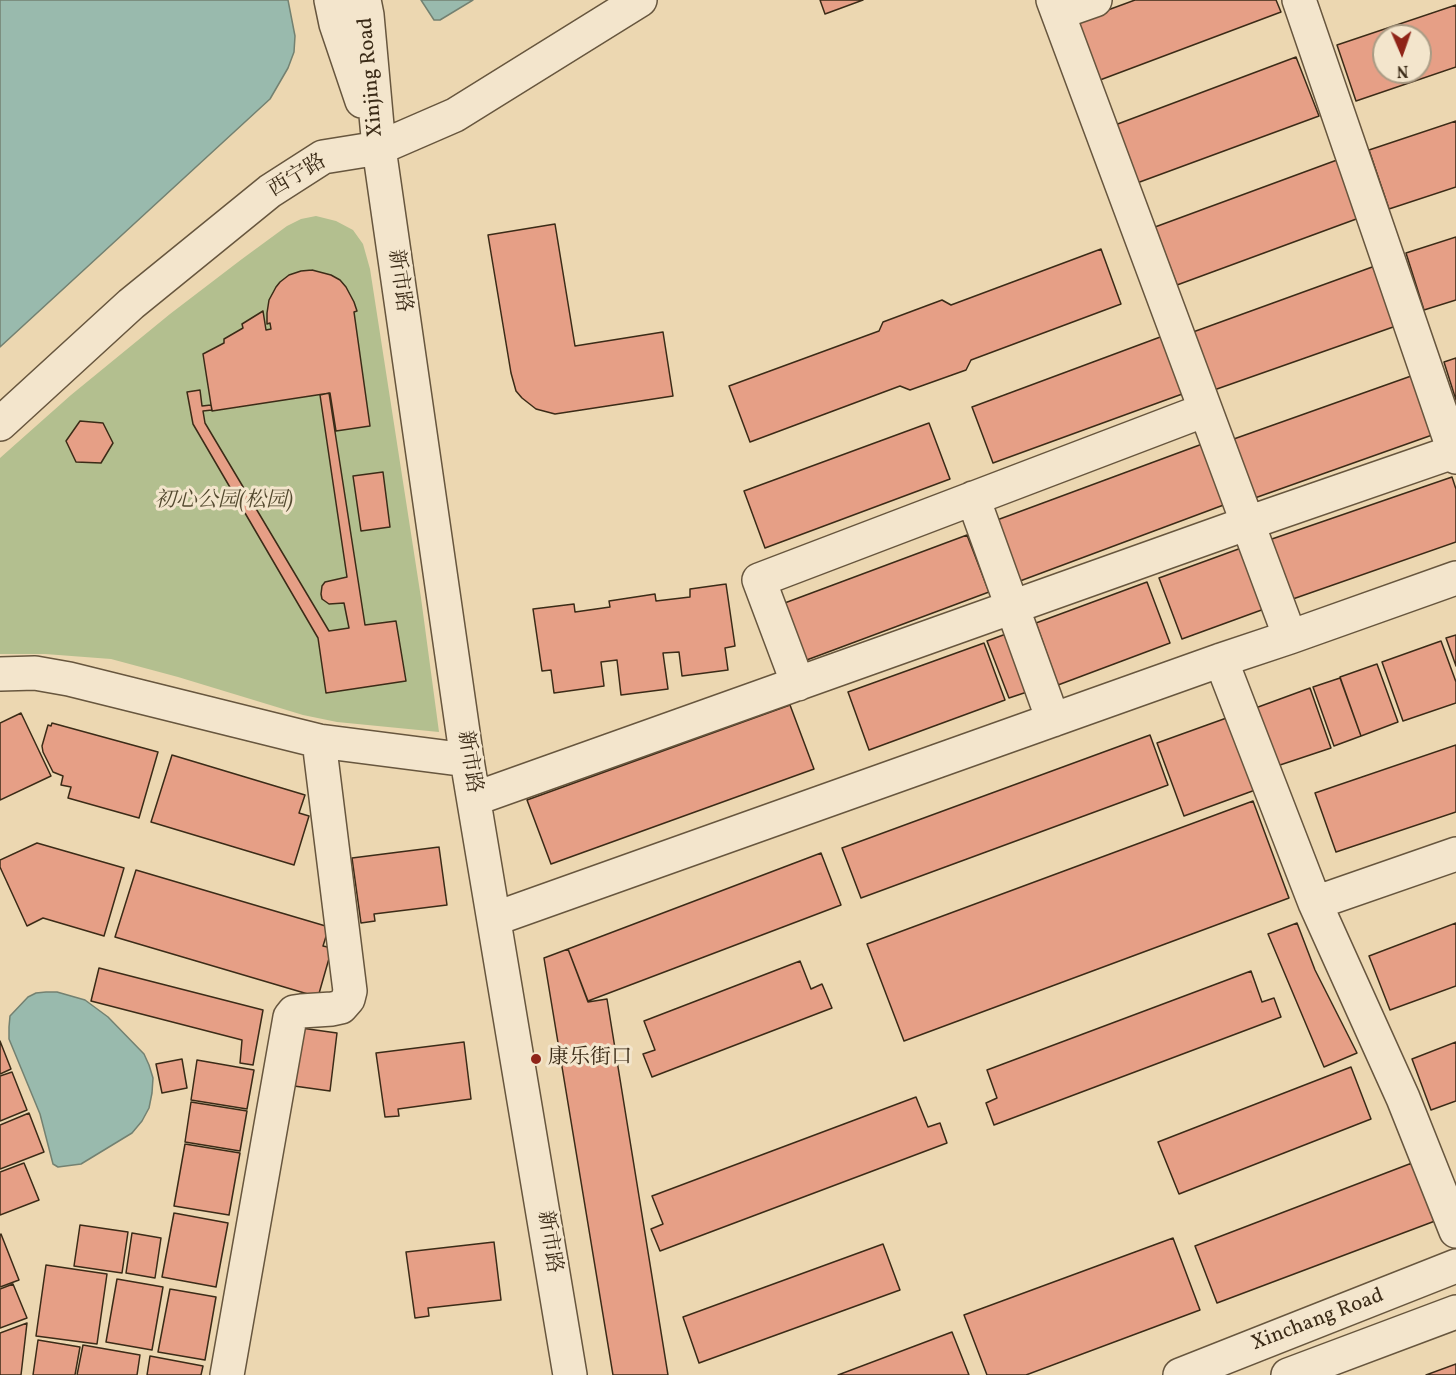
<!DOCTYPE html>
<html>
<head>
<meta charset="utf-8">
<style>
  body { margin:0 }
  #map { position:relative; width:1456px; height:1375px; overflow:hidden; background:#ecd7b1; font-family:Vollkorn,serif }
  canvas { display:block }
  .north { position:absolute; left:1372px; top:24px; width:60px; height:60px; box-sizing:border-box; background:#f3e5cc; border:2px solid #a99b84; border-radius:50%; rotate:178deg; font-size:16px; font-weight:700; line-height:24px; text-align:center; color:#3b2b17 }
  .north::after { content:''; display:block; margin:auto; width:21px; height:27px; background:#8f2418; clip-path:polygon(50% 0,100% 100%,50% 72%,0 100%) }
</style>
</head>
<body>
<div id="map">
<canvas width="1456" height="1375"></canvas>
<div class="north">N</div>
</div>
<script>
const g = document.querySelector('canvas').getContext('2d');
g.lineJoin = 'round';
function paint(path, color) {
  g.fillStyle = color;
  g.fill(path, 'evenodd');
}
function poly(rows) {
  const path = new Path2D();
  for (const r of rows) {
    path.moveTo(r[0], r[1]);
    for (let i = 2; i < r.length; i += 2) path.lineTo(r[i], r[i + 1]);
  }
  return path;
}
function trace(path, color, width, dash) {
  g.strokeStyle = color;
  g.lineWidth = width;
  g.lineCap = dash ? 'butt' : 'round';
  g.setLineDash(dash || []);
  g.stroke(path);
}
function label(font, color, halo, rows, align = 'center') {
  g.font = font + ' Vollkorn,"Noto Serif SC",serif';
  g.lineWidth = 6;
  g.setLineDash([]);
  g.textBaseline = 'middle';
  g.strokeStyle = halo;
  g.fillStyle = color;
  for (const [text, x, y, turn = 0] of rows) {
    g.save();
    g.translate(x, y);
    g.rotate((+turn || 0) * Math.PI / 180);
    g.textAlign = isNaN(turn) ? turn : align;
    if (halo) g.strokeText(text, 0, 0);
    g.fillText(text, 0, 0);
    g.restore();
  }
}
paint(poly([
  [316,216,336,221,353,230,363,244,370,269,421,598,439,732,337,722,303,715,178,677,111,659,45,654,0,654,0,458,71,395,170,314,242,259,287,226,301,219]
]), '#b3bf8f');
const water = poly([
  [0,0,288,0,295,36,294,52,288,68,270,99,0,347,0,0],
  [421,0,473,0,440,20,434,20,421,0],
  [46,992,57,992,85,1000,108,1017,144,1054,149,1065,153,1078,152,1093,149,1108,142,1121,132,1133,81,1164,58,1167,53,1164,40,1114,9,1039,9,1027,10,1016,28,997,36,993,46,992]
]);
paint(water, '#99baad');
trace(water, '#738171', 1.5);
const building = poly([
  [820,0,863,0,825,14,820,0],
  [1135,0,1276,0,1281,12,1100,80,1078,21,1135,0],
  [1456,5,1456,67,1356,101,1337,45,1456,5],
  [1384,36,1420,36,1420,72,1384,72,1384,36],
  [1296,57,1319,116,1137,183,1115,125,1296,57],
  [1456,121,1456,187,1389,209,1369,150,1456,121],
  [1337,160,1359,218,1177,285,1155,227,1337,160],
  [555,224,575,346,663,332,673,396,555,414,536,409,522,398,516,391,511,373,488,235,555,224],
  [1456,237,1456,300,1424,310,1406,253,1456,237],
  [1101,249,1121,304,971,360,966,370,910,390,900,386,750,442,729,386,879,331,883,322,942,300,951,305,1101,249],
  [1375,266,1396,326,1214,390,1193,332,1375,266],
  [312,270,331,275,340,280,346,287,354,302,357,311,354,312,370,426,336,431,330,393,212,411,203,354,224,343,224,339,243,328,242,324,263,311,266,330,271,329,270,323,267,324,267,313,269,300,276,287,280,282,289,275,301,271,312,270],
  [1163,336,1185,393,993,463,972,407,1163,336],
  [1456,358,1456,400,1444,362,1456,358],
  [1414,375,1435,434,1252,499,1231,440,1414,375],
  [200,390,202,406,211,405,212,410,203,411,205,423,329,631,349,628,344,603,329,604,322,599,321,594,322,586,325,582,347,577,320,395,329,393,365,625,396,621,406,681,326,693,318,638,193,424,187,392,200,390],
  [80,421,103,423,113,443,101,463,76,462,66,441,80,421],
  [929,423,950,479,765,548,744,491,929,423],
  [1205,443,1229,503,1020,581,997,520,1205,443],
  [383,472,390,527,361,531,353,476,383,472],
  [1452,477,1456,489,1456,542,1290,600,1269,540,1452,477],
  [967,535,989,592,804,661,782,604,967,535],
  [1244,547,1267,608,1182,639,1159,578,1244,547],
  [1147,582,1170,643,1058,685,1036,623,1147,582],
  [726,584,735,646,725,648,728,670,682,676,679,652,663,653,668,689,621,695,617,660,601,662,604,686,554,693,551,670,542,671,533,609,574,604,575,612,610,607,609,601,655,594,656,601,690,597,690,589,726,584],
  [1006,634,1027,692,1009,698,987,641,1006,634],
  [1456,635,1456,666,1446,638,1456,635],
  [1441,641,1456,682,1456,703,1403,721,1382,662,1441,641],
  [984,643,1005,700,869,750,848,692,984,643],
  [1377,664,1398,722,1361,736,1340,677,1377,664],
  [1340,678,1361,736,1334,746,1313,687,1340,678],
  [1310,688,1331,748,1271,768,1250,710,1310,688],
  [790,705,814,769,551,864,527,800,790,705],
  [21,713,51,776,0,800,0,723,21,713],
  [1232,716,1258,789,1184,816,1157,743,1232,716],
  [52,723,158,752,139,818,68,798,71,787,61,785,63,776,53,772,43,752,42,746,48,725,51,726,52,723],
  [1150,735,1168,785,861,898,842,848,1150,735],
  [1456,745,1456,812,1336,852,1315,793,1456,745],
  [172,755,305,795,299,813,309,816,294,865,151,822,172,755],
  [1253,801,1289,898,904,1041,867,944,1253,801],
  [37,843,124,868,104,936,43,918,27,926,0,867,0,860,37,843],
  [439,847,447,905,374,914,375,921,361,923,352,858,439,847],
  [821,853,841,905,588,1001,568,949,821,853],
  [136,870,329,927,323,946,332,948,318,997,115,937,136,870],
  [1297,923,1315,970,1357,1053,1324,1067,1268,934,1297,923],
  [1456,923,1456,986,1390,1010,1369,956,1456,923],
  [568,949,588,1002,607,999,668,1375,613,1375,544,958,568,949],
  [800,961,811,989,822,984,832,1008,652,1077,643,1054,655,1050,644,1021,800,961],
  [99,968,263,1010,253,1065,240,1063,242,1040,91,1001,99,968],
  [1251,971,1262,1002,1274,998,1281,1017,994,1125,986,1103,997,1098,987,1070,1251,971],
  [301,1028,337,1033,330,1091,294,1086,301,1028],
  [0,1041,11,1069,0,1074,0,1041],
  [464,1042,471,1099,398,1109,399,1116,385,1117,376,1053,464,1042],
  [1456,1042,1456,1101,1431,1110,1412,1059,1456,1042],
  [182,1059,187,1088,162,1093,156,1064,182,1059],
  [197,1060,254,1070,247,1109,191,1100,197,1060],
  [1351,1067,1371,1119,1179,1194,1158,1142,1351,1067],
  [12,1072,27,1110,0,1121,0,1076,12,1072],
  [916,1097,928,1127,940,1123,947,1143,660,1251,651,1229,663,1224,652,1196,916,1097],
  [191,1102,247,1111,240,1151,185,1142,191,1102],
  [29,1113,44,1152,0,1169,0,1125,29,1113],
  [185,1144,240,1153,229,1215,174,1206,185,1144],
  [24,1163,39,1200,0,1215,0,1172,24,1163],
  [1412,1163,1435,1221,1217,1303,1195,1246,1412,1163],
  [174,1213,228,1223,216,1287,162,1277,174,1213],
  [80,1225,128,1232,122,1273,74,1266,80,1225],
  [132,1233,161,1238,155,1278,126,1273,132,1233],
  [1,1234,19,1280,0,1287,0,1235,1,1234],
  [1173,1238,1200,1310,1026,1375,987,1375,964,1315,1173,1238],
  [494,1242,501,1300,428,1308,429,1316,415,1318,406,1252,494,1242],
  [883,1244,900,1290,699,1363,683,1317,883,1244],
  [46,1265,107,1274,97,1344,36,1336,46,1265],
  [117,1279,163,1287,152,1350,106,1342,117,1279],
  [13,1284,27,1318,0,1328,0,1289,13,1284],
  [170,1289,216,1297,205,1360,158,1352,170,1289],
  [27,1323,21,1375,0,1375,0,1333,27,1323],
  [952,1332,969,1375,838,1375,952,1332],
  [38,1340,80,1347,75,1375,33,1375,38,1340],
  [83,1345,140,1355,137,1375,77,1375,83,1345],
  [150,1356,203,1366,201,1375,147,1375,150,1356],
  [1456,1364,1456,1375,1426,1375,1456,1364]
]);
paint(building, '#e69f86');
trace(building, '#3b2b17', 1.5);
const minor = poly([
  [331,0,336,24,362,101],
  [364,0,367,15,379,148,467,760,570,1375],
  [1053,0,1290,637],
  [1299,0,1456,457],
  [1058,13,1095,0],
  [0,424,131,304,270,191,323,157,379,148,455,115,640,0],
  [973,498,1053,720],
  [1221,660,1315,903,1403,1098,1456,1231],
  [0,674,35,673,69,679,319,741,467,760],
  [798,684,759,580,1205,410],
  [474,799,1248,523,1456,451],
  [1315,903,1456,854],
  [494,919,1221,660,1290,637,1456,578],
  [227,1375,290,1017,294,1012,301,1011,332,1009,341,1007,348,999,350,991,319,741],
  [1180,1375,1456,1266],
  [1288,1375,1456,1312]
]);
trace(minor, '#67563e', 36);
trace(minor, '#f3e5cc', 33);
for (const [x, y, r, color] of [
  [536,1059,6,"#8f2418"]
]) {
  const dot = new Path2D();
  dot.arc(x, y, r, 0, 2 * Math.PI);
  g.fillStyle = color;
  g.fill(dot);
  trace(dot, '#f3e5cc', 2);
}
label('21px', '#3b2b17', '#f3e5cc', [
  ["Xinjing Road",372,77,-95],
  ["西宁路",298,177,-31],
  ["新市路",398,281,82],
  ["新市路",468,762,81],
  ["新市路",548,1242,81],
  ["Xinchang Road",1318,1321,-21]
]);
label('italic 21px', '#53492f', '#f3e5cc', [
  ["初心公园(松园)",224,502]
]);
label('21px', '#3b2b17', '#f3e5cc', [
  ["康乐街口",548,1059]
], 'left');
</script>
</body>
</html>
